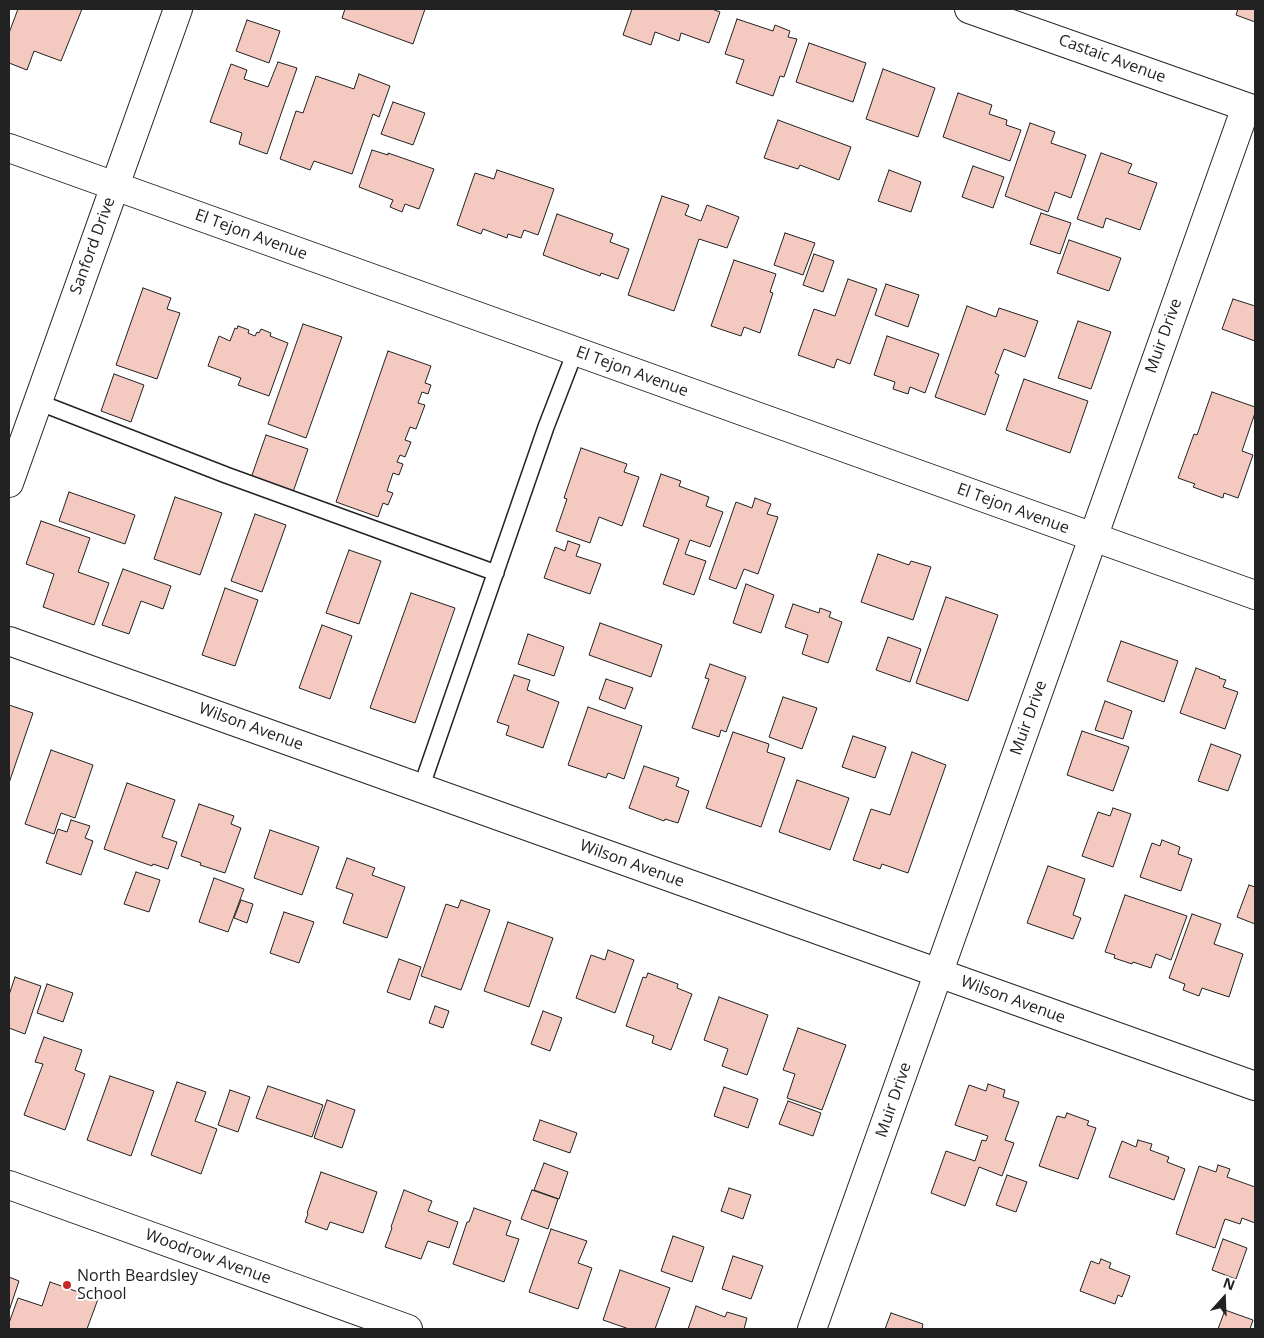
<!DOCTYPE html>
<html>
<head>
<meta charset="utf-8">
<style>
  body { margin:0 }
  #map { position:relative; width:1264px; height:1338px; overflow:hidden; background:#fff; font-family:"Open Sans",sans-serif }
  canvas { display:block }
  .frame { position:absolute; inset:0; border:10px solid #222; pointer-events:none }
  .north { position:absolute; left:1199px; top:1273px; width:50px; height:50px; -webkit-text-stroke:4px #fff; paint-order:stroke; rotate:20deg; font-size:14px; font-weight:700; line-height:20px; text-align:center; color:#222 }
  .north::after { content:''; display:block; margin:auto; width:18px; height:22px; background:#222; clip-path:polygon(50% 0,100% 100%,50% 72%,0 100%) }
</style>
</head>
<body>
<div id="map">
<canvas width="1264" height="1338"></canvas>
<div class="frame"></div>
<div class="north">N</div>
</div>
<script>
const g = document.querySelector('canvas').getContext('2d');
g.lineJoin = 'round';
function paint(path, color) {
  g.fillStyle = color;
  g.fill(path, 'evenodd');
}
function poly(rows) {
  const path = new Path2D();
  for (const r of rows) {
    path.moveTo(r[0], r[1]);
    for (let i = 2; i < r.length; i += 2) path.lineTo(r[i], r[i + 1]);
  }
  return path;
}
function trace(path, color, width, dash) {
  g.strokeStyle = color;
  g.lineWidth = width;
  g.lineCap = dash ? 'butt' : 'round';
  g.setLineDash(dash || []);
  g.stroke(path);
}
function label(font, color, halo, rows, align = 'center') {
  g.font = font + ' "Open Sans",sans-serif';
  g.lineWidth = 4;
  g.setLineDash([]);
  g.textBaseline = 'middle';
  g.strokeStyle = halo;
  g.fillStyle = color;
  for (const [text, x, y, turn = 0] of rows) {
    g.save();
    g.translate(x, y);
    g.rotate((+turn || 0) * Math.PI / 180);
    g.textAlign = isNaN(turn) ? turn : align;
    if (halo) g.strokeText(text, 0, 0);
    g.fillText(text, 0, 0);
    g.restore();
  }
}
const building = poly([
  [18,9,82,9,61,61,34,51,27,70,9,63,9,33,18,9],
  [345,9,425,9,413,44,342,18,345,9],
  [632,9,712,9,720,12,709,43,681,33,679,41,655,32,651,45,623,35,632,9],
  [1238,9,1255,9,1255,22,1236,15,1238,9],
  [737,19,773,31,775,25,790,31,788,37,797,39,784,77,780,76,773,96,736,83,744,60,725,54,737,19],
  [247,20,280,31,269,63,236,51,247,20],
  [809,43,866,63,853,102,796,82,809,43],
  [278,62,297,68,267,154,239,144,242,133,210,122,231,64,247,70,244,79,268,87,278,62],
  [883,69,935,88,918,137,866,119,883,69],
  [359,74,390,86,379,117,373,114,352,174,314,161,310,170,280,159,296,111,303,113,316,76,354,89,359,74],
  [958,93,992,105,989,114,1007,120,1006,125,1021,130,1010,161,943,137,958,93],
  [393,102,425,113,413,145,381,134,393,102],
  [778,120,851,147,839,180,800,165,798,169,764,158,778,120],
  [1030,123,1055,132,1051,143,1086,155,1071,198,1055,192,1048,212,1005,196,1030,123],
  [372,150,388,155,388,153,434,169,419,209,405,204,402,212,390,207,393,200,359,187,372,150],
  [1101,153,1132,164,1128,173,1157,183,1140,230,1106,218,1103,228,1077,219,1101,153],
  [973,166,1004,177,993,208,962,197,973,166],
  [497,170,554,189,538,235,524,230,521,238,508,234,507,238,483,229,481,234,457,225,475,173,494,179,497,170],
  [889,170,921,182,911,212,878,201,889,170],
  [662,196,689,205,685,215,701,221,707,205,739,217,727,248,699,239,674,311,628,295,662,196],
  [1041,213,1071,223,1060,254,1030,244,1041,213],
  [557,214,613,234,610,242,629,249,618,279,601,273,600,276,543,255,557,214],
  [785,233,815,243,803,275,774,265,785,233],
  [1069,240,1121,258,1109,291,1057,273,1069,240],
  [814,254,834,261,823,292,803,285,814,254],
  [734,260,776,274,770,292,773,293,760,333,744,327,741,336,711,326,734,260],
  [848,279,877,289,850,364,837,359,834,368,798,355,814,309,835,316,848,279],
  [886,284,919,295,908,327,875,315,886,284],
  [143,288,171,298,167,309,180,313,157,379,116,365,143,288],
  [1233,299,1255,306,1255,341,1222,329,1233,299],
  [967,306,996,317,999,308,1038,321,1025,357,1004,349,995,373,999,375,985,415,935,397,967,306],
  [1078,321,1111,332,1091,389,1058,378,1078,321],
  [303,324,342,337,306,438,268,424,303,324],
  [238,326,249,330,248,333,255,336,257,332,259,333,261,329,271,333,270,336,288,343,269,396,238,385,241,378,208,366,219,336,230,341,235,328,237,329,238,326],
  [887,336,939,354,925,393,910,387,908,394,893,389,895,382,874,375,887,336],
  [388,351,431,366,425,383,431,385,428,394,422,392,418,403,425,405,416,429,410,427,405,440,411,442,405,457,400,455,397,462,403,464,399,475,393,473,387,491,393,493,388,505,383,503,378,517,336,502,388,351],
  [114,374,144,385,131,422,101,411,114,374],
  [1024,379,1088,401,1070,453,1006,430,1024,379],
  [1212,392,1255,407,1255,413,1242,451,1253,455,1238,498,1224,493,1223,498,1193,487,1195,484,1178,478,1194,434,1197,435,1212,392],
  [266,435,308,449,293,492,251,478,266,435],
  [581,448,627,464,624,472,639,477,622,526,599,517,590,543,556,531,567,499,564,498,581,448],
  [661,474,681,481,679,486,709,497,706,506,723,512,710,547,690,540,685,554,706,561,694,595,663,584,679,539,643,526,661,474],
  [69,492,135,515,125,544,59,521,69,492],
  [175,497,222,513,200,575,154,559,175,497],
  [755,498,771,504,767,514,778,517,758,574,744,569,736,589,709,579,736,502,752,508,755,498],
  [255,514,286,525,262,592,231,581,255,514],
  [41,521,90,538,78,572,109,583,94,625,43,607,54,574,26,564,41,521],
  [568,541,580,545,576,556,601,564,590,594,544,578,555,547,565,551,568,541],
  [349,550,381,561,359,624,326,613,349,550],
  [878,554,909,565,911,561,931,567,913,620,861,602,878,554],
  [123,569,171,586,163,609,141,601,129,634,102,625,123,569],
  [746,584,774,595,761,633,733,623,746,584],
  [225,588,258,600,235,666,202,655,225,588],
  [411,593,455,608,415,723,370,708,411,593],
  [946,597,998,615,968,701,916,683,946,597],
  [793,604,819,613,820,608,831,612,829,617,842,622,828,663,802,654,808,635,785,627,793,604],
  [600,623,662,645,651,677,589,655,600,623],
  [322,625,352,636,330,699,299,688,322,625],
  [528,634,564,647,554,676,518,664,528,634],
  [888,637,921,649,910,682,876,670,888,637],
  [1121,641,1178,661,1164,702,1107,681,1121,641],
  [710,664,746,677,726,732,721,730,719,737,692,728,709,679,705,678,710,664],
  [1196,668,1220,677,1219,678,1226,680,1223,687,1238,692,1225,729,1180,713,1196,668],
  [514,675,530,680,527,690,559,702,543,748,506,735,509,726,497,722,514,675],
  [606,679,633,688,625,709,599,699,606,679],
  [783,697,817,708,802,749,769,737,783,697],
  [1105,701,1132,711,1123,739,1095,730,1105,701],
  [9,705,33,713,9,783,9,705],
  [588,707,642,726,624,779,608,773,606,778,568,765,588,707],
  [1082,731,1129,747,1113,791,1067,775,1082,731],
  [733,732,769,744,767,752,785,758,761,827,706,808,733,732],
  [853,736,886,747,875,778,842,767,853,736],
  [1211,744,1241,755,1228,791,1198,781,1211,744],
  [51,750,93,765,75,818,61,813,54,834,25,824,51,750],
  [912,752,946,765,908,873,882,864,880,869,853,860,871,809,890,815,912,752],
  [644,766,679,778,676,786,689,791,678,823,665,819,664,821,629,808,644,766],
  [797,780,849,798,830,850,779,832,797,780],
  [127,783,175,800,162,837,177,842,168,869,153,864,152,866,104,849,127,783],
  [199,804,234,816,231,824,241,828,225,873,200,865,201,863,181,856,199,804],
  [1113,808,1131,814,1113,867,1082,856,1098,812,1110,816,1113,808],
  [71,820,90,826,85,838,93,841,81,875,46,863,58,829,67,832,71,820],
  [270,830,319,847,302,895,254,878,270,830],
  [1162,840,1180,847,1178,854,1192,859,1181,891,1140,877,1152,843,1160,846,1162,840],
  [347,858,375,868,372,875,405,887,387,938,343,923,353,894,336,888,347,858],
  [1048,866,1085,879,1073,915,1081,918,1073,939,1027,923,1048,866],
  [136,872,160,880,149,912,124,904,136,872],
  [214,878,244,889,228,932,199,922,214,878],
  [1249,885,1255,887,1255,924,1237,917,1249,885],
  [1125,895,1187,916,1171,960,1156,954,1151,968,1133,962,1132,964,1114,958,1115,955,1105,952,1125,895],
  [241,900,253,904,247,923,234,918,241,900],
  [461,900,490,910,461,990,421,976,446,904,458,908,461,900],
  [284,912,314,922,299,963,270,953,284,912],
  [1192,914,1221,924,1214,944,1243,954,1229,997,1202,988,1199,996,1183,990,1185,984,1169,978,1192,914],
  [508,922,553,938,529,1007,484,991,508,922],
  [608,950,634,960,615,1013,576,998,591,955,605,960,608,950],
  [399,959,421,967,410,1000,387,992,399,959],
  [648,973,678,984,677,988,692,994,671,1050,652,1043,654,1036,626,1026,643,977,646,978,648,973],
  [15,977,41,986,25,1034,9,1028,9,995,15,977],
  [47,984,73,993,63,1022,37,1013,47,984],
  [719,997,768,1015,747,1075,722,1066,728,1049,704,1040,719,997],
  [435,1006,449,1011,443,1028,429,1023,435,1006],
  [543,1011,562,1018,550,1051,531,1044,543,1011],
  [798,1028,846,1045,822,1110,787,1098,795,1074,783,1070,798,1028],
  [44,1037,82,1050,75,1070,85,1074,65,1130,24,1115,43,1064,35,1062,44,1037],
  [110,1076,154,1091,131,1156,87,1140,110,1076],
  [177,1082,206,1092,195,1121,217,1129,201,1174,151,1155,177,1082],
  [988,1084,1005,1090,1003,1097,1019,1102,1005,1140,1014,1143,1002,1176,979,1167,965,1206,931,1193,946,1151,975,1161,982,1140,986,1141,988,1136,955,1125,969,1085,986,1091,988,1084],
  [268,1086,323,1105,312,1137,256,1118,268,1086],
  [724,1087,758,1099,748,1128,714,1116,724,1087],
  [230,1090,250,1097,238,1132,218,1125,230,1090],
  [327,1100,355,1110,342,1148,314,1138,327,1100],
  [788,1101,821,1113,813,1136,779,1124,788,1101],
  [1067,1113,1089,1121,1087,1125,1096,1128,1078,1179,1039,1166,1057,1116,1065,1118,1067,1113],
  [540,1120,577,1133,570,1153,533,1140,540,1120],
  [1138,1140,1152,1144,1150,1150,1169,1157,1167,1162,1185,1169,1174,1200,1109,1177,1122,1141,1136,1147,1138,1140],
  [544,1163,568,1172,559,1199,534,1190,544,1163],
  [1218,1165,1230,1169,1227,1177,1255,1187,1255,1223,1242,1218,1240,1224,1225,1219,1215,1248,1176,1234,1199,1166,1216,1172,1218,1165],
  [321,1172,377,1192,363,1233,330,1222,327,1230,305,1222,308,1214,307,1213,321,1172],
  [1007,1175,1027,1182,1016,1212,996,1205,1007,1175],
  [729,1188,751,1195,743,1219,721,1211,729,1188],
  [404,1190,432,1201,428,1211,458,1222,449,1248,428,1241,421,1259,385,1247,392,1228,391,1227,404,1190],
  [532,1190,558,1199,548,1229,521,1219,532,1190],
  [474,1208,511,1221,506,1235,519,1239,504,1282,453,1264,467,1222,469,1222,474,1208],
  [551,1229,587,1241,578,1263,592,1268,578,1309,529,1292,551,1229],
  [673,1236,704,1247,692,1282,661,1271,673,1236],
  [1223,1239,1247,1248,1236,1279,1212,1270,1223,1239],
  [733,1256,763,1266,751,1299,722,1289,733,1256],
  [1101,1259,1111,1263,1109,1268,1130,1276,1122,1297,1118,1295,1115,1304,1080,1291,1091,1261,1099,1264,1101,1259],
  [620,1270,670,1288,655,1329,629,1329,603,1320,620,1270],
  [9,1277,19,1281,9,1311,9,1277],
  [50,1282,98,1299,87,1329,9,1329,9,1323,18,1298,42,1306,50,1282],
  [696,1306,725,1317,727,1312,747,1318,744,1329,688,1329,696,1306],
  [1225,1310,1253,1320,1250,1329,1218,1329,1225,1310],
  [891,1313,923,1324,922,1329,885,1329,891,1313]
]);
paint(building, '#f3c9c0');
trace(building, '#222', 1);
const lane = poly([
  [38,402,226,475,496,573],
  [421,788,546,427,575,352]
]);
const street = poly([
  [969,9,1255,110],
  [9,148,1255,595],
  [9,483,178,9],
  [9,641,1255,1086],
  [9,1185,408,1329],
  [812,1329,1246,107]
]);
trace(lane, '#222', 18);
trace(street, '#222', 30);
trace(lane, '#fff', 15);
trace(street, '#fff', 28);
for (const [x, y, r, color] of [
  [67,1285,5,"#c62828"]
]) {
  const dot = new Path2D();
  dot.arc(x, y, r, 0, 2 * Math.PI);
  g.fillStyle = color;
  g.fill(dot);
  trace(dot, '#fff', 2);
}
label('16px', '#222', '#fff', [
  ["Castaic Avenue",1112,59,20],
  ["El Tejon Avenue",251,235,20],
  ["Sanford Drive",93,246,-70],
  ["Muir Drive",1164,336,-70],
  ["El Tejon Avenue",632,372,20],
  ["El Tejon Avenue",1013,509,20],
  ["Muir Drive",1029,718,-70],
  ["Wilson Avenue",251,727,20],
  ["Wilson Avenue",632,864,20],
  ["Wilson Avenue",1013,1000,20],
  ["Muir Drive",894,1100,-71],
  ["Woodrow Avenue",208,1257,20]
]);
label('16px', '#222', '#fff', [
  ["North Beardsley",77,1276],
  ["School",77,1294]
], 'left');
</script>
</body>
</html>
